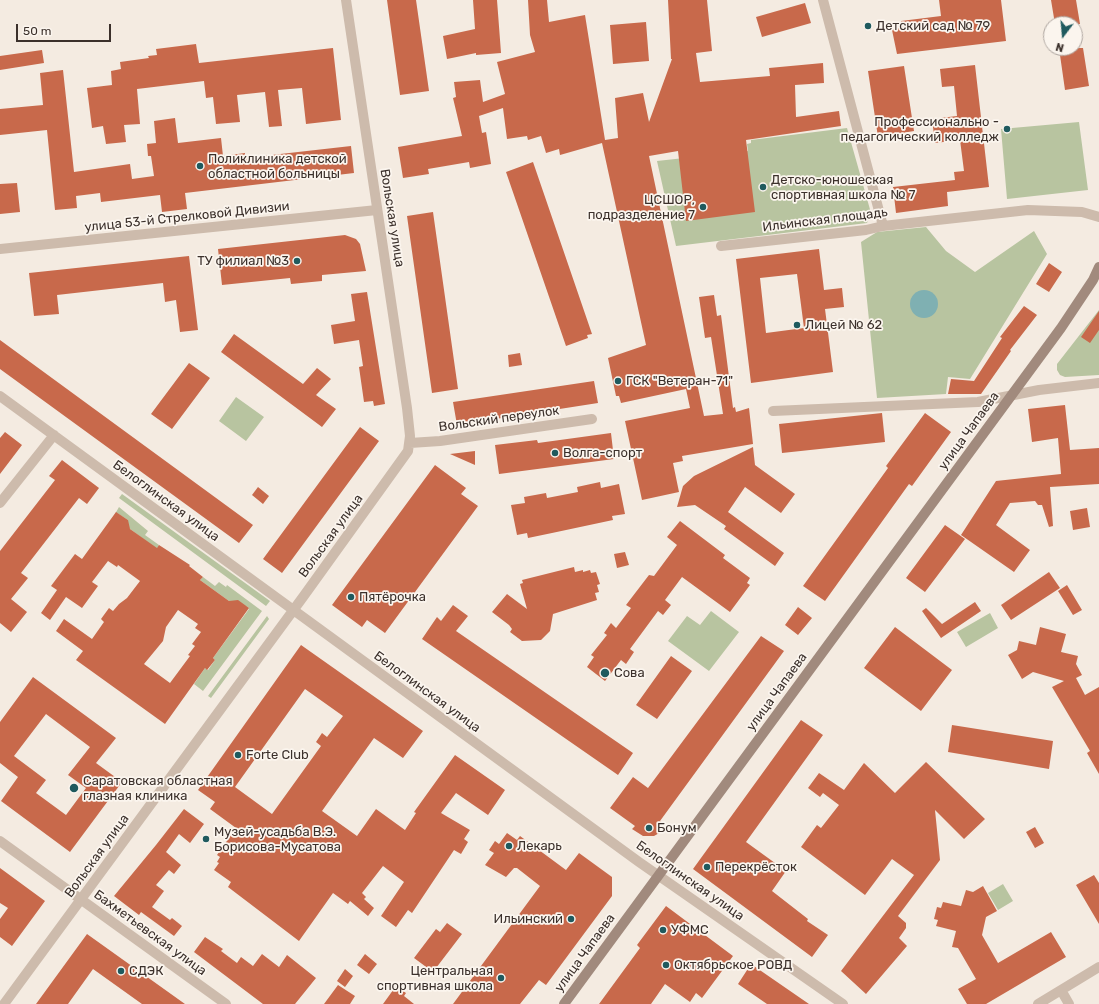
<!DOCTYPE html>
<html>
<head>
<meta charset="utf-8">
<style>
  body { margin:0 }
  #map { position:relative; width:1099px; height:1004px; overflow:hidden; background:#f4ebe1; font-family:Rubik,sans-serif }
  canvas { display:block }
  .north { position:absolute; left:1043px; top:16px; width:40px; height:40px; box-sizing:border-box; background:#fbf5ee; border:1px solid #aea6a0; border-radius:50%; rotate:196deg; font-size:11px; font-weight:700; line-height:16px; text-align:center; color:#3b302b }
  .north::after { content:''; display:block; margin:auto; width:14px; height:18px; background:#1f5a5e; clip-path:polygon(50% 0,100% 100%,50% 72%,0 100%) }
  .scale { position:absolute; left:16px; top:24px; width:95px; height:18px; box-sizing:border-box; border:2px solid #3b302b; border-top:0; padding-left:5px; font-size:12px; line-height:14px; white-space:nowrap; color:#3b302b; -webkit-text-stroke:3px #fbf5ee; paint-order:stroke }
</style>
</head>
<body>
<div id="map">
<canvas width="1099" height="1004"></canvas>
<div class="north">N</div>
<div class="scale">50 m</div>
</div>
<script>
const g = document.querySelector('canvas').getContext('2d');
g.lineJoin = 'round';
function paint(path, color) {
  g.fillStyle = color;
  g.fill(path, 'evenodd');
}
function poly(rows) {
  const path = new Path2D();
  for (const r of rows) {
    if (r.length === 3) {
      path.moveTo(r[0] + r[2], r[1]);
      path.arc(r[0], r[1], r[2], 0, 2 * Math.PI);
      continue;
    }
    path.moveTo(r[0], r[1]);
    for (let i = 2; i < r.length; i += 2) path.lineTo(r[i], r[i + 1]);
  }
  return path;
}
function trace(path, color, width, dash) {
  g.strokeStyle = color;
  g.lineWidth = width;
  g.lineCap = dash ? 'butt' : 'round';
  g.setLineDash(dash || []);
  g.stroke(path);
}
function label(font, color, halo, rows, align = 'center') {
  g.font = font + ' Rubik,sans-serif';
  g.lineWidth = 3.5;
  g.setLineDash([]);
  g.textBaseline = 'middle';
  g.strokeStyle = halo;
  g.fillStyle = color;
  for (const [text, x, y, turn = 0] of rows) {
    g.save();
    g.translate(x, y);
    g.rotate((+turn || 0) * Math.PI / 180);
    g.textAlign = isNaN(turn) ? turn : align;
    if (halo) g.strokeText(text, 0, 0);
    g.fillText(text, 0, 0);
    g.restore();
  }
}
paint(poly([
  [1079,122,1088,190,1007,199,1001,129],
  [847,128,871,213,867,223,676,246,657,161,748,151,747,144,751,143,751,140],
  [926,227,946,251,975,272,1034,231,1047,254,970,379,948,377,946,394,877,398,861,242,877,232],
  [1099,310,1099,375,1065,377,1060,375,1057,370,1057,364],
  [236,397,264,417,246,441,219,421],
  [122,494,270,601,266,606,119,498],
  [119,507,148,531,145,535,159,545,157,549,126,526,128,520,117,513,115,514],
  [203,577,215,586,219,582,226,587,227,585,262,611,203,691,194,684,205,668,208,670,215,660,213,658,249,609,248,607,233,604,200,580],
  [711,611,739,632,709,671,668,641,687,616,700,625],
  [990,613,998,628,966,647,957,632],
  [267,616,269,619,211,698,208,696],
  [1003,884,1013,901,998,910,988,893]
]), '#b8c4a0');
paint(poly([
  [924,304,14]
]), '#7fb0b2');
paint(poly([
  [387,0,416,0,429,91,400,95],
  [473,0,497,0,501,53,476,55,476,53,447,59,443,36,475,29],
  [528,0,547,0,549,22,585,15,605,140,618,138,615,98,643,93,649,122,672,59,671,59,668,0,707,0,712,51,696,53,700,82,770,76,769,68,823,63,824,83,795,85,796,117,839,111,841,126,746,140,755,212,686,221,678,151,649,156,704,416,723,414,711,337,705,338,699,297,714,295,717,316,721,315,733,408,735,407,736,412,749,408,753,444,682,456,683,461,673,463,679,492,642,500,625,421,690,408,686,389,621,403,619,396,616,396,608,358,646,345,602,143,560,155,559,149,546,153,541,136,528,140,527,136,507,139,503,108,479,116,482,133,486,132,491,164,470,168,469,162,428,169,429,174,403,178,398,147,462,136,453,98,456,97,454,82,480,80,483,102,505,94,497,62,535,52,530,35],
  [939,0,1001,0,1006,41,897,54,892,30,902,27,901,21,941,16],
  [1051,0,1076,0,1080,24,1055,24],
  [805,3,811,23,762,37,756,17],
  [646,22,649,61,613,64,610,25],
  [196,44,199,63,333,48,341,120,306,124,302,88,278,90,282,126,269,127,265,92,237,95,240,122,216,124,213,97,206,98,204,81,137,89,140,124,124,125,126,142,106,144,103,126,92,128,87,88,112,85,111,71,121,69,120,62,149,58,148,56,157,55,156,49],
  [1059,48,1083,48,1089,86,1065,90],
  [42,50,44,63,0,70,0,56],
  [975,65,989,187,947,192,948,206,896,213,893,187,955,180,954,172,964,171,960,140,935,143,932,119,957,116,954,86,942,87,940,69],
  [904,66,914,131,878,137,868,71],
  [63,70,74,172,130,164,132,179,154,176,151,156,148,156,147,144,156,143,154,121,175,118,178,143,221,138,223,156,245,153,245,158,351,146,354,173,185,193,187,209,162,212,160,195,101,202,100,193,76,196,77,208,55,210,47,130,0,135,0,109,43,105,40,73],
  [533,162,592,334,587,335,588,338,566,346,506,172],
  [17,183,20,212,0,214,0,184],
  [433,212,458,389,432,393,407,216],
  [345,235,356,239,360,244,366,271,322,275,322,281,291,284,290,278,222,285,218,249],
  [819,249,824,290,842,288,844,307,825,309,833,372,751,383,736,259],
  [797,274,804,328,766,333,760,278],
  [189,256,198,330,180,332,176,300,165,302,163,283,57,295,59,314,34,316,29,273],
  [1049,263,1062,272,1049,292,1036,284],
  [367,292,385,404,374,406,373,401,364,402,359,367,363,366,359,340,334,344,331,325,355,321,351,294],
  [1024,306,1037,315,1010,350,1011,351,981,394,948,394,951,379,974,381,1002,338,1000,337],
  [1099,311,1099,330,1090,343,1081,337],
  [234,334,303,384,317,368,331,379,316,395,336,409,322,427,221,352],
  [0,340,253,525,239,543,0,369],
  [520,353,522,365,509,367,508,355],
  [189,363,210,378,172,429,151,414],
  [594,381,598,403,457,425,453,402],
  [1065,405,1070,450,1099,448,1099,484,1050,487,1053,526,1049,527,1042,505,1038,505,1035,501,1010,503,996,525,1030,550,1014,572,961,535,996,481,1061,474,1058,438,1032,442,1028,409],
  [882,413,885,442,782,453,779,424],
  [925,413,951,432,912,486,909,484,825,601,803,586,888,468,886,466],
  [360,427,379,441,282,573,263,559],
  [5,432,22,445,0,474,0,438],
  [611,433,614,459,499,474,495,445,537,440,538,443],
  [753,447,755,465,795,494,781,513,745,487,728,512,784,553,775,566,724,529,726,526,695,505,677,507,683,486,694,476],
  [475,451,475,465,450,454],
  [62,460,99,488,87,504,79,498,21,573,28,578,11,599,27,612,11,632,0,623,0,551,55,480,49,476],
  [435,465,466,488,461,494,478,506,385,633,367,620,362,627,332,605],
  [600,482,601,488,619,484,625,514,612,516,613,520,552,533,528,538,527,533,517,535,511,505,525,503,524,497,546,493,547,498,578,492,577,487],
  [258,487,269,496,263,504,252,495],
  [1087,508,1090,527,1073,530,1070,511],
  [116,512,128,520,130,529,157,548,159,545,190,565,189,566,203,577,200,580,229,601,238,600,249,608,213,658,215,660,207,670,205,668,165,724,76,660,83,651,56,631,64,619,92,639,104,622,101,619,109,608,113,611,119,604,127,598,140,581,118,565,117,567,108,561,92,582,98,586,82,608,66,597,50,620,41,613,57,590,51,586,75,554,82,559],
  [178,610,198,624,195,628,201,632,192,644,195,646,188,655,190,656,170,683,144,664,163,641,166,627],
  [680,521,725,555,723,558,750,578,747,583,750,585,730,612,682,577,665,600,671,605,663,615,658,611,630,649,634,652,626,664,621,660,605,681,587,667,594,657,591,655,607,635,604,633,611,623,616,628,631,608,626,605,649,575,654,576,677,545,667,537],
  [945,525,965,539,925,592,906,578],
  [625,552,629,565,617,568,614,554],
  [574,567,575,572,583,570,583,572,590,570,591,573,596,572,600,584,597,585,599,592,595,593,597,600,553,614,550,631,541,640,522,641,510,632,512,629,509,625,492,612,507,594,527,609,520,584,523,583,522,580],
  [1049,572,1060,588,1011,620,1001,605],
  [1067,585,1082,610,1073,615,1058,591],
  [975,602,981,611,941,638,922,611,926,608,942,624],
  [453,605,468,616,456,631,633,753,618,775,422,639,437,617,441,621],
  [798,607,812,618,798,635,785,625],
  [895,627,952,670,921,711,864,668],
  [1040,627,1066,634,1061,652,1078,656,1076,664,1082,675,1076,678,1085,695,1099,687,1099,774,1087,753,1090,751,1052,687,1064,681,1033,672,1022,679,1008,655,1017,650,1019,641,1036,645],
  [761,636,784,651,660,821,665,824,661,832,654,836,643,836,632,829,635,826,610,808,633,777,648,788],
  [301,645,423,731,403,758,374,738,322,811,357,836,376,809,405,830,416,813,414,812,455,755,505,790,488,815,456,793,441,813,470,830,464,839,468,842,461,854,454,850,412,913,408,910,396,927,381,916,404,882,383,866,362,893,366,897,364,899,374,908,368,916,350,901,348,904,333,893,299,941,228,887,231,882,214,870,219,863,217,862,220,857,217,855,236,828,210,809,215,802,198,790],
  [305,689,343,716,327,737,322,733,316,742,321,746,272,814,235,787],
  [671,656,692,671,657,719,636,705],
  [33,677,116,738,96,763,122,782,70,852,1,801,18,777,0,763,0,722],
  [46,714,90,747,68,775,86,788,66,815,36,793,46,780,14,756],
  [801,720,823,735,746,842,786,871,772,891,808,919,807,921,828,935,812,957,693,869],
  [952,725,1053,741,1049,769,948,752],
  [926,762,985,819,964,839,935,810,940,860,898,916,906,923,906,928,899,938,907,946,866,994,841,971,914,875,892,859,865,895,801,847,817,825,821,828,839,805,823,793,820,797,808,788,819,773,844,790,864,763,895,793],
  [184,809,204,824,190,843,179,834,166,852,181,865,174,874,169,870,156,885,164,891,152,907,170,920,172,918,182,926,174,936,141,912,139,915,114,896,156,845],
  [1035,827,1044,843,1035,848,1026,832],
  [507,833,517,840,520,836,566,870,579,853,612,877,612,896,546,985,539,980,520,1004,453,1004,540,886,517,868,514,868,506,877,485,865,494,853,489,850,495,841,499,844],
  [0,868,45,901,12,946,0,937,0,919,8,908,0,903],
  [1094,875,1099,883,1099,924,1076,885],
  [983,886,997,911,986,917,982,935,998,963,1051,932,1066,957,986,1004,967,1004,958,989,976,979,958,948,952,947,956,931,936,926,938,920,934,919,937,907,941,908,943,902,961,906,966,890,973,892],
  [666,906,733,956,702,998,696,993,690,1002,665,984,651,1004,599,1004,640,948,637,945],
  [447,923,462,934,433,972,414,958,436,929,440,932],
  [87,934,185,1004,142,1004,93,969,68,1004,36,1004],
  [205,937,223,949,221,951,237,963,241,957,253,966,262,954,279,967,287,955,316,978,295,1004,263,1004,194,952],
  [365,954,377,964,369,974,357,965],
  [751,964,809,1004,767,1004,738,984],
  [345,969,353,976,345,987,337,981],
  [338,985,355,996,350,1004,324,1004],
  [396,986,406,993,404,996,414,1004,383,1004]
]), '#c8694b');
trace(poly([
  [823,0,883,226],
  [721,246,866,230,883,226,1028,210,1082,212,1099,217],
  [0,249,377,210],
  [0,396,639,862,843,1004],
  [773,411,978,402,1039,390,1099,383],
  [410,443,440,441,592,419],
  [0,503,54,435],
  [0,841,226,1004],
  [1061,990,1069,1004],
  [4,1004,303,597,408,451,410,436,407,408,346,0],
  [1038,1004,1099,967]
]), '#cdbbac', 10);
trace(poly([
  [564,1004,1061,328,1093,280,1099,267]
]), '#a18a7d', 10);
for (const [x, y, r, color] of [
  [868,26,4,"#1f5a5e"],
  [1007,129,4,"#1f5a5e"],
  [200,166,4,"#1f5a5e"],
  [763,187,4,"#1f5a5e"],
  [703,207,4,"#1f5a5e"],
  [297,261,4,"#1f5a5e"],
  [797,325,4,"#1f5a5e"],
  [618,381,4,"#1f5a5e"],
  [555,453,4,"#1f5a5e"],
  [351,597,4,"#1f5a5e"],
  [605,673,5,"#1f5a5e"],
  [238,755,4,"#1f5a5e"],
  [74,788,5,"#1f5a5e"],
  [649,828,4,"#1f5a5e"],
  [206,839,4,"#1f5a5e"],
  [509,846,4,"#1f5a5e"],
  [707,867,4,"#1f5a5e"],
  [571,919,4,"#1f5a5e"],
  [663,930,4,"#1f5a5e"],
  [666,965,4,"#1f5a5e"],
  [121,971,4,"#1f5a5e"],
  [501,978,4,"#1f5a5e"]
]) {
  const dot = new Path2D();
  dot.arc(x, y, r, 0, 2 * Math.PI);
  g.fillStyle = color;
  g.fill(dot);
  trace(dot, '#fbf5ee', 1.5);
}
label('13px', '#3b302b', '#fbf5ee', [
  ["Детский сад № 79",876,26],
  ["Профессионально -",999,122,"right"],
  ["педагогический колледж",999,137,"right"],
  ["Поликлиника детской",208,159],
  ["областной больницы",208,174],
  ["Детско-юношеская",771,180],
  ["спортивная школа № 7",771,195],
  ["ЦСШОР,",695,200,"right"],
  ["подразделение 7",695,215,"right"],
  ["ТУ филиал №3",289,261,"right"],
  ["Лицей № 62",805,325],
  ["ГСК \"Ветеран-71\"",626,381],
  ["Волга-спорт",563,453],
  ["Пятёрочка",359,597],
  ["Сова",614,673],
  ["Forte Club",246,755],
  ["Саратовская областная",83,781],
  ["глазная клиника",83,796],
  ["Бонум",657,828],
  ["Музей-усадьба В.Э.",214,832],
  ["Борисова-Мусатова",214,847],
  ["Лекарь",517,846],
  ["Перекрёсток",715,867],
  ["Ильинский",563,919,"right"],
  ["УФМС",671,930],
  ["Октябрьское РОВД",674,965],
  ["СДЭК",129,971],
  ["Центральная",493,971,"right"],
  ["спортивная школа",493,986,"right"]
], 'left');
label('13px', '#3b302b', '#fbf5ee', [
  ["улица 53-й Стрелковой Дивизии",187,217,-6],
  ["Вольская улица",392,218,81],
  ["Ильинская площадь",825,220,-7],
  ["Вольский переулок",499,419,-8],
  ["улица Чапаева",969,431,-54],
  ["Белоглинская улица",166,501,36],
  ["Вольская улица",331,536,-54],
  ["Белоглинская улица",427,692,36],
  ["улица Чапаева",777,692,-54],
  ["Вольская улица",97,856,-54],
  ["Белоглинская улица",690,881,35],
  ["Бахметьевская улица",150,933,36],
  ["улица Чапаева",585,953,-54]
]);
</script>
</body>
</html>
